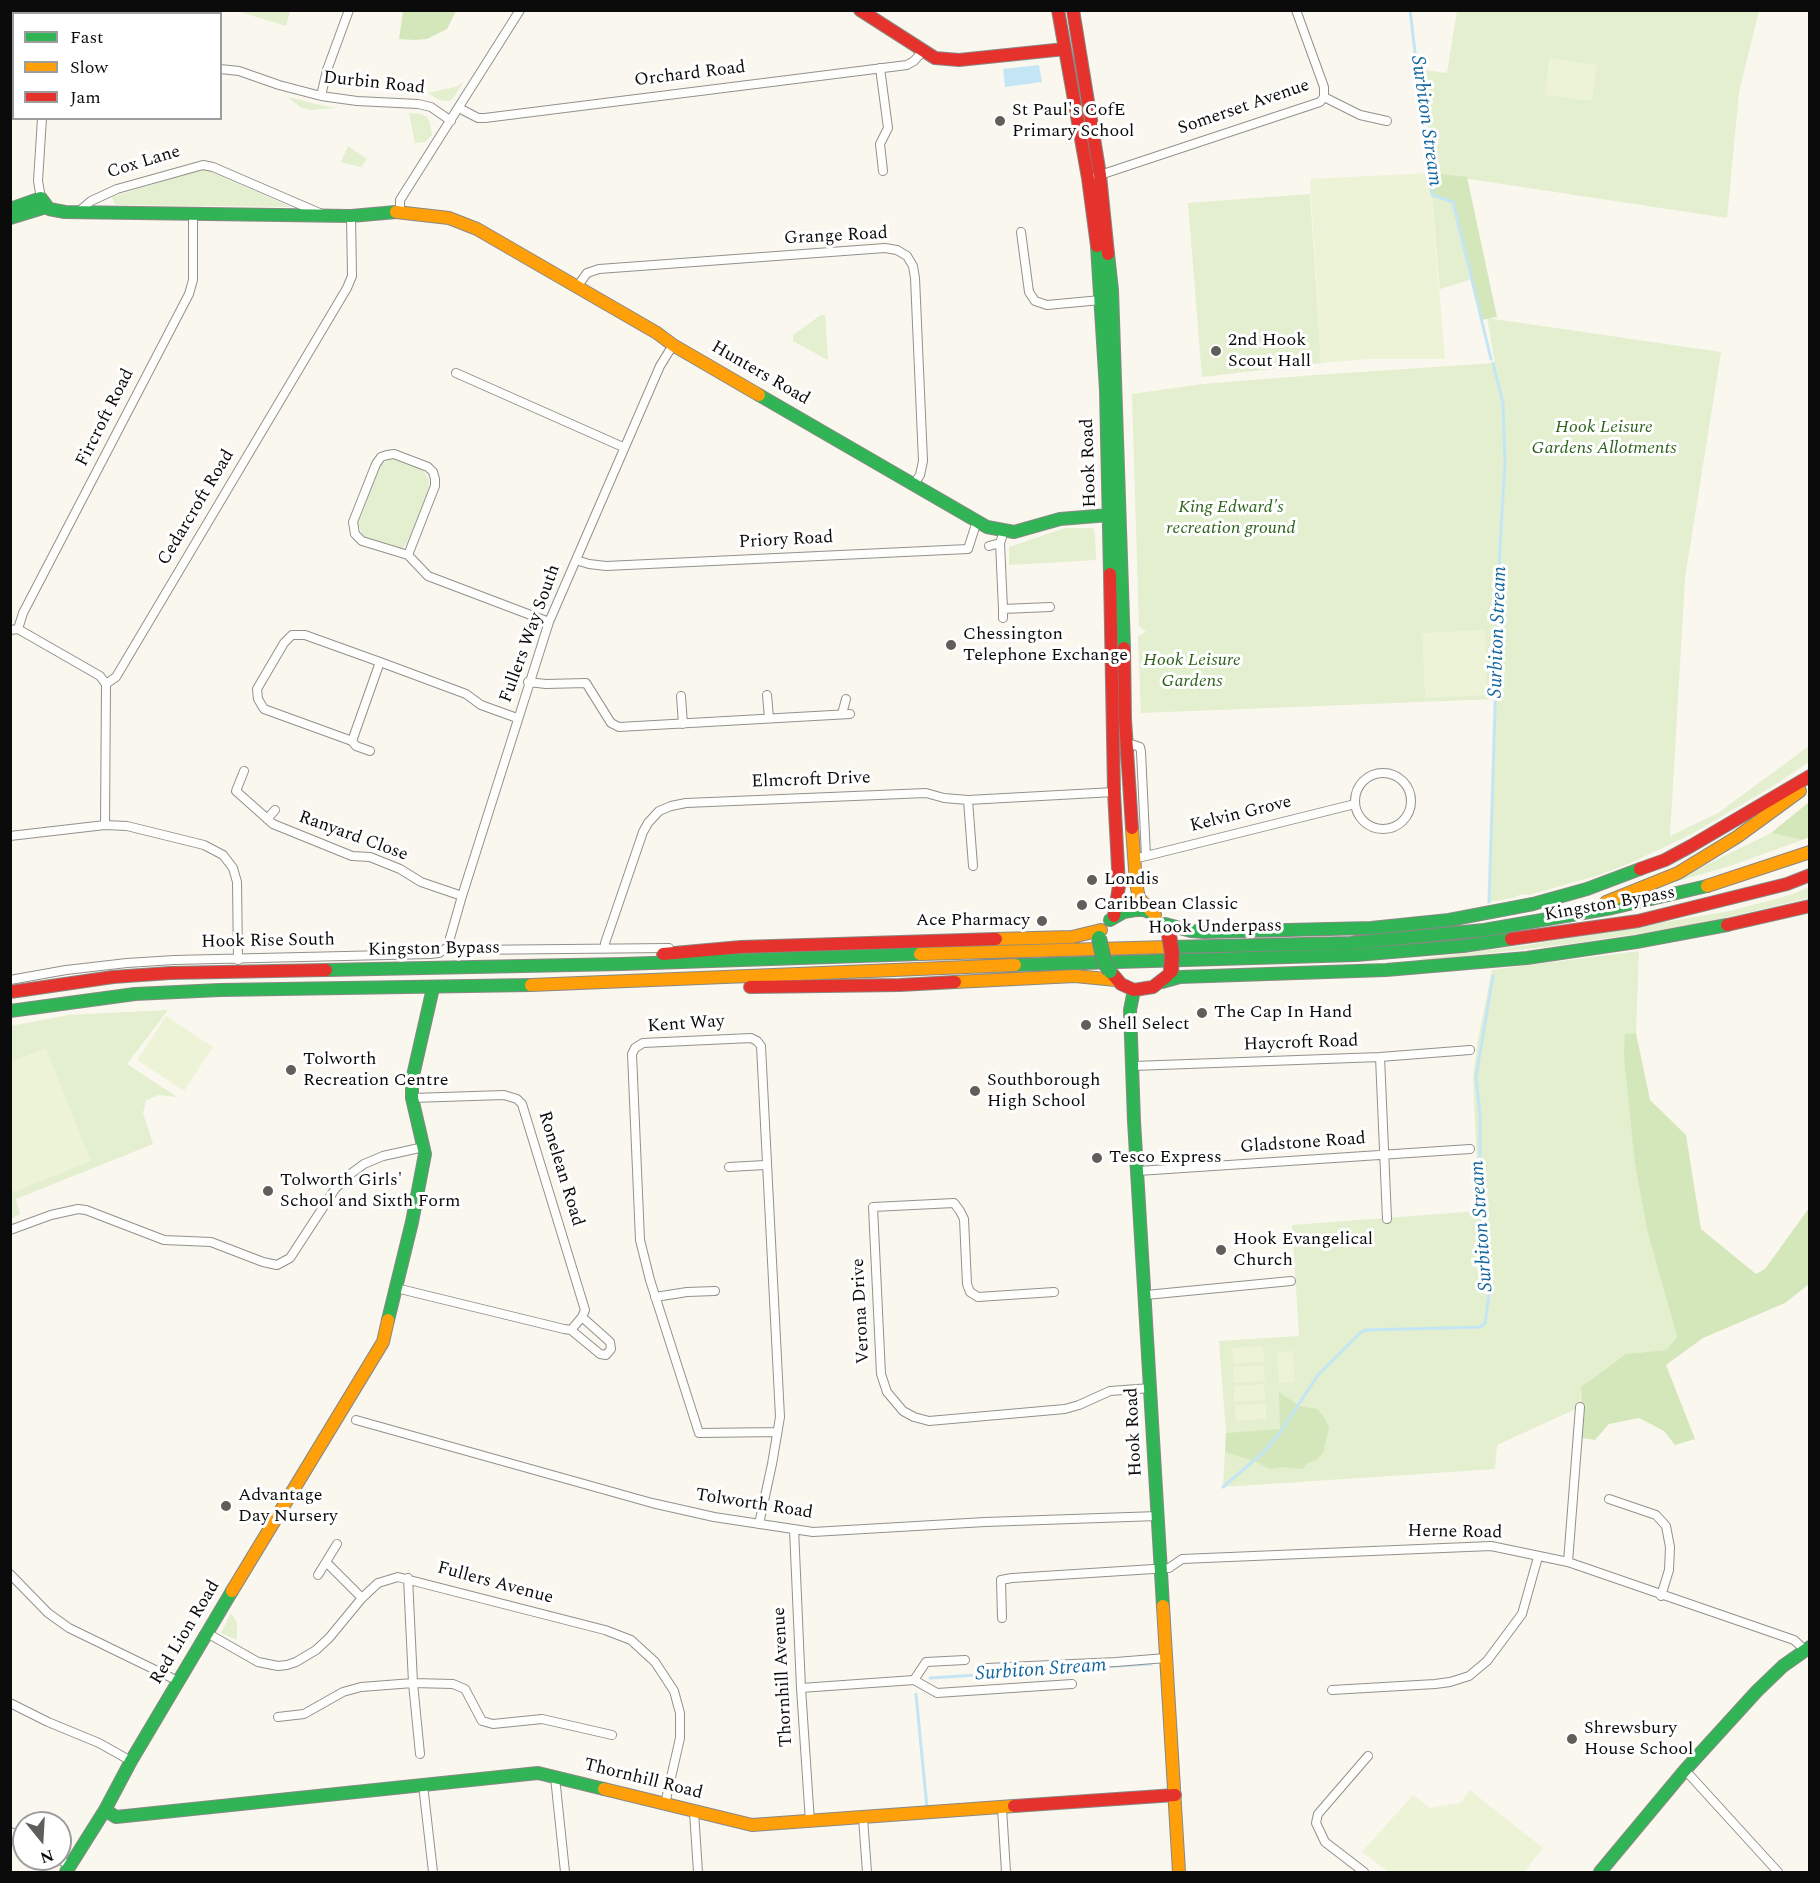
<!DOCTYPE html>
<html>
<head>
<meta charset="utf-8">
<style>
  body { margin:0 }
  #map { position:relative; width:1820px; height:1883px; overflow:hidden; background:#faf7ee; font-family:Spectral,serif }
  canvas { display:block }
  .frame { position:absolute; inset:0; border:12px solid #0b0b0b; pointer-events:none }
  .legend { position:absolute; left:12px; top:12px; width:210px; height:108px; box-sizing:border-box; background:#fff; border:2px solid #9d9d9d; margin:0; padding:8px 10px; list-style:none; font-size:18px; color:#0b0b0b }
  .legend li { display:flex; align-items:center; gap:12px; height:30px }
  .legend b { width:30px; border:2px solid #9d9d9d }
  .north { position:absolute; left:12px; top:1811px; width:60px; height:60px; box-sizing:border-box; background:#fff; border:2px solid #9d9d9d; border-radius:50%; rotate:162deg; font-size:16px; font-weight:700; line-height:24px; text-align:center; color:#0b0b0b }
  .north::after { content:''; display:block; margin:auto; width:21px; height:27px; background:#5f5e5a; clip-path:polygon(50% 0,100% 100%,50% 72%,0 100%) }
</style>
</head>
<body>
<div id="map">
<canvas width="1820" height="1883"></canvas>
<div class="frame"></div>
<ul class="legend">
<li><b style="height:8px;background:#30b455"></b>Fast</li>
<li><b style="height:8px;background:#ff9f0a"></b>Slow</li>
<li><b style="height:8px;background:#e5322d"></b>Jam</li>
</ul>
<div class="north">N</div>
</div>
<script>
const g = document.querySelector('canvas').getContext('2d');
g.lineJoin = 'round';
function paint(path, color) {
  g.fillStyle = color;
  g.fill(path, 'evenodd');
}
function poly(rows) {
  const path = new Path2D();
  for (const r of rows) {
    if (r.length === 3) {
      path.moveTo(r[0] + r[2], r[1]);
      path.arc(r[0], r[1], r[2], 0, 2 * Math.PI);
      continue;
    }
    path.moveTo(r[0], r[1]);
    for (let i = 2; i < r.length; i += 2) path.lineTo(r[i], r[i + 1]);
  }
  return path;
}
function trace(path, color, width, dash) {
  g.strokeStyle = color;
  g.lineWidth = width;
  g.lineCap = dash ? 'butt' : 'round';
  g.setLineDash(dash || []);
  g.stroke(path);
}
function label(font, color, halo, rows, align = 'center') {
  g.font = font + ' Spectral,serif';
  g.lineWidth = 6;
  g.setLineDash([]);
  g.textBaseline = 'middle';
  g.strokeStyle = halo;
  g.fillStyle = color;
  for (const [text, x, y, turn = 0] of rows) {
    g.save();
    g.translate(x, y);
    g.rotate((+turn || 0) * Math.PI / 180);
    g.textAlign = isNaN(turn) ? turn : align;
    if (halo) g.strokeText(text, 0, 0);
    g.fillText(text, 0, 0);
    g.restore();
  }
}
paint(poly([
  [237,11,290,10,290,11,286,26],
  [1457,11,1759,11,1739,92,1727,218,1430,173,1417,69,1447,73],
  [463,83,453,98,449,101,439,100,428,93,455,87],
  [288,97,316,104,335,108,309,110,300,107],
  [409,113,421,114,427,117,430,123,432,135,425,142,415,143],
  [348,146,367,159,361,167,341,162],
  [202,169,207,170,291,207,115,205,112,197],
  [1310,194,1321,363,1202,377,1188,203],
  [1432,196,1453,201,1470,280,1440,289],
  [821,315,825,315,828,360,793,341,793,335],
  [1487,318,1721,352,1685,578,1670,836,1718,813,1809,746,1809,762,1770,788,1690,835,1628,864,1602,874,1529,895,1522,894,1513,898,1489,902,1496,699,1141,713,1138,636,1146,632,1139,626,1132,394,1203,384,1316,375,1495,363],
  [392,458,423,470,429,480,429,487,410,538,404,547,400,549,366,538,362,533,358,524,381,464],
  [1065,528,1093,528,1095,533,1096,560,1009,565,1009,547],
  [1771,833,1802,840,1730,866,1665,885],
  [1809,887,1809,898,1690,926,1570,944,1421,961,1420,959,1528,945,1730,911,1790,895],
  [1639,951,1636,1033,1625,1034,1635,1164,1647,1230,1677,1337,1666,1350,1626,1354,1581,1387,1580,1407,1497,1445,1495,1469,1223,1487,1226,1433,1219,1341,1299,1336,1292,1225,1479,1211,1473,1077,1478,1039,1492,970],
  [168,1010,127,1064,177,1097,159,1095,146,1100,143,1113,153,1144,16,1199,20,1214,11,1219,11,1026,69,1015],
  [231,1613,237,1622,237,1640,221,1633]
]), '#e3efce');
paint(poly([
  [403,11,455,11,455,13,447,29,427,39,414,40,399,39],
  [1430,173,1467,177,1497,317,1481,320,1453,201,1432,196],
  [1809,802,1809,837,1802,840,1771,833],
  [1636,1033,1650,1100,1686,1135,1701,1229,1756,1274,1765,1269,1809,1208,1809,1284,1785,1303,1703,1338,1666,1365,1695,1439,1675,1445,1664,1431,1639,1418,1609,1424,1595,1440,1582,1438,1581,1387,1626,1354,1666,1350,1677,1337,1647,1230,1635,1164,1624,1056,1625,1034],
  [1279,1392,1299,1406,1317,1409,1324,1417,1329,1427,1323,1453,1316,1460,1306,1464,1303,1469,1285,1467,1271,1469,1254,1461,1225,1452,1226,1433,1280,1429]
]), '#d4e7bb');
paint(poly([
  [1550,58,1597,65,1592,101,1544,95],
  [1430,173,1445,359,1370,359,1321,363,1310,179],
  [1485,630,1487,695,1425,698,1422,633],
  [166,1016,213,1047,184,1091,137,1060],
  [46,1048,91,1161,14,1192,10,1184,11,1062],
  [1263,1346,1264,1362,1233,1364,1232,1348],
  [1293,1351,1295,1382,1279,1383,1277,1352],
  [1264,1365,1265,1381,1234,1383,1233,1367],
  [1264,1384,1266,1400,1234,1402,1234,1386],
  [1266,1403,1266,1419,1236,1421,1235,1405],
  [1470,1790,1543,1848,1524,1872,1389,1872,1362,1852,1413,1795,1430,1808,1460,1803]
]), '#edf3d7');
paint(poly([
  [1039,65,1042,82,1005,87,1003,69]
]), '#c4e6f4');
trace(poly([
  [1410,10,1432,195,1453,202,1491,359],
  [1489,902,1500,546,1505,463,1503,403,1493,363],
  [1223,1487,1265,1451,1281,1431,1318,1375,1361,1332,1366,1330,1480,1327,1485,1323,1490,1288,1480,1213,1480,1115,1476,1077,1493,976],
  [930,1678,1151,1664],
  [916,1694,927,1808]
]), '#c4e6f4', 3);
const street = poly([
  [64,14,65,10],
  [880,68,888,128,880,144,883,171],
  [220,69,239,71,279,85,321,96,357,101,418,104,431,107,451,121],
  [321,96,327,70,349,10],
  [1324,97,1360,115,1387,121],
  [459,108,478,118,485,118,907,65,914,61,922,52],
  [1097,176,1320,102,1324,97,1324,87,1296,10],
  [41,198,38,181,42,118],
  [78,212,91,201,117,189,203,165,213,167,322,214],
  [400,212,400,200,520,10],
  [1021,232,1029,292,1035,301,1047,305,1101,300],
  [577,287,587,273,599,269,885,248,897,250,907,256,913,266,915,278,923,461,920,475,914,484],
  [456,373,623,447],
  [1000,543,1003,609],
  [989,546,1000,543,1004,531],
  [408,555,435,486,435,479,433,472,428,467,394,454,387,455,381,457,376,464,353,522,355,534,362,541,408,555,428,576,549,622],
  [576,560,589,564,606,566,968,549,977,521],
  [1003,618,1003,609,1050,607],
  [18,629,23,613,189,294,193,280,193,214],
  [10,630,18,629,100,676,106,684],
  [380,662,352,741,264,709,258,699,257,689,284,643,292,635,305,635,380,662,466,694,481,705,517,718],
  [528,682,546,684,586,683,611,723,619,727,850,714],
  [106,684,116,677,347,288,352,276,351,216],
  [767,695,769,718],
  [681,696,683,724],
  [842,714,846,699],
  [352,741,356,746,370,751],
  [1128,743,1140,747,1141,752,1146,856],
  [244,771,236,791,273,824,352,856,370,857,400,869,421,882,462,896],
  [1383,801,28],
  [968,800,973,866],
  [267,819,275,810],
  [105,825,106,684],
  [10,836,105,825,127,826,204,845,223,855,233,868,237,882,238,960],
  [1134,859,1355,804],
  [451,945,450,938,462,896,549,622,660,366,673,345],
  [451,945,463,950,669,948],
  [605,949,605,943,643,832,648,823,659,811,671,806,686,803,926,793,944,798,968,800,1114,792],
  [10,980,66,970,127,963,174,960,430,954,439,953,451,945],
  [1380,1057,1387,1219],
  [1133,1066,1380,1057,1470,1050],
  [729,1167,765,1165],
  [1138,1171,1470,1149],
  [10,1230,51,1215,78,1209,86,1210,164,1240,211,1242,263,1262,277,1265,290,1258,335,1189,349,1175,364,1164,383,1156,424,1147],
  [396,1288,564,1329,571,1330,582,1317,585,1310,522,1104,517,1099,504,1095,412,1098],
  [1054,1292,978,1297,970,1292,967,1284,964,1219,960,1211,954,1203,873,1207,881,1374,887,1392,903,1411,914,1417,929,1421,1065,1409,1079,1405,1110,1391,1151,1388],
  [1146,1295,1291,1281],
  [655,1297,687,1292,715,1291],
  [571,1330,600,1354,606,1355,611,1349,610,1342,582,1317],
  [356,1420,652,1503,714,1517,813,1532,985,1522,1158,1516],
  [1609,1499,1656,1515,1666,1526,1670,1547,1669,1570,1661,1596],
  [759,1524,772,1464,780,1417,761,1046,757,1041,751,1038,643,1043,635,1048,632,1054,640,1240,650,1280,699,1433,777,1432],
  [794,1529,801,1688,810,1822],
  [326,1562,362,1598],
  [1568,1562,1580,1407],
  [10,1574,48,1613,69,1628,178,1681],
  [318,1575,337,1544],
  [408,1578,413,1683,420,1754],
  [1002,1618,1001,1580,1012,1578,1169,1568,1182,1559,1491,1546,1568,1562,1794,1640,1805,1650],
  [207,1633,258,1662,278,1666,287,1665,296,1662,316,1650,329,1638,362,1598,378,1583,398,1577,605,1630,631,1640,655,1662,674,1691,680,1713,680,1738,665,1804],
  [987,1668,1116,1662,1166,1658],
  [914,1680,937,1693,1072,1684],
  [914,1680,926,1662,965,1660],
  [801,1688,914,1680],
  [1332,1690,1435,1684,1450,1682,1469,1676,1487,1661,1522,1614,1538,1557],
  [10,1703,48,1722,99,1743,131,1761],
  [278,1717,304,1714,343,1692,361,1687,413,1683,453,1684,465,1689,482,1721,493,1724,542,1719,612,1735],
  [1685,1770,1778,1872],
  [555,1777,565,1872],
  [423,1785,433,1872],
  [1002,1808,1006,1872],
  [694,1812,698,1872],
  [863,1818,867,1872],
  [10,1832,24,1837],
  [59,1859,70,1866],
  [1364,1872,1325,1842,1316,1823,1318,1814,1368,1756]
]);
const fast = poly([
  [10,209,41,198,49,209,65,212,351,216,396,212],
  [10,218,46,207],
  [1097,246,1106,390,1110,574],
  [1108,254,1112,290,1124,648],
  [759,395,987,527,1014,532,1060,519,1109,515],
  [1110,920,1124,912,1135,910,1144,910,1154,914],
  [1165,924,1191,931,1204,932,1371,928,1449,920,1533,904,1587,889,1640,869],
  [1169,947,1351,943,1484,930,1612,908,1707,886],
  [1015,965,1356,955,1463,946,1511,939],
  [326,970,622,964,920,954],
  [1162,982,1180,977,1386,970,1527,958,1636,942,1727,925],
  [1134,990,1130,1010,1134,1121,1163,1606],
  [10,1011,135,994,220,990,531,985],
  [388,1320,412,1222,425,1154,412,1098,412,1080,433,988],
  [105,1810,116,1817,538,1773,604,1789],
  [66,1872,105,1810,131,1761,232,1591],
  [1600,1872,1685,1770,1757,1691,1783,1666,1810,1647]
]);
const slow = poly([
  [396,212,449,218,477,229,657,333,673,345,759,395],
  [1132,828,1136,883,1139,898,1155,915],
  [1707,886,1810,852],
  [1606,902,1678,873,1737,837,1800,791],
  [996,939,1072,937,1101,930],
  [920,954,1169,947],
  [955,982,1075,976,1116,980],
  [531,985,1015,965],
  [232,1591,383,1342,388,1320],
  [1163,1606,1179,1872],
  [604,1789,752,1825,1014,1806]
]);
const jam = poly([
  [860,10,935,58,959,60,1065,49],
  [1058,10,1088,178,1097,246],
  [1073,10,1100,175,1108,254],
  [1110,574,1114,792,1119,886,1114,916],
  [1124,648,1125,719,1132,828],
  [1640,869,1665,860,1691,846,1810,776],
  [1727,925,1810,906],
  [1511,939,1638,921,1787,884,1810,875],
  [663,954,741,947,996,939],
  [1110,971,1121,984,1134,990,1153,987,1167,976],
  [750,987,900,985,955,982],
  [10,992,113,977,170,973,326,970],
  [1014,1806,1175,1795]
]);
trace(street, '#93918d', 10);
trace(fast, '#898884', 14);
trace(slow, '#898884', 14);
trace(jam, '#898884', 14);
trace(street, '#fefefc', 8);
trace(fast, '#30b455', 12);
trace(slow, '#ff9f0a', 12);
trace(jam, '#e5322d', 12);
const fastBridge = poly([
  [1099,938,1104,961,1110,971]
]);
const jamBridge = poly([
  [1169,935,1172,953,1171,971]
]);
trace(fastBridge, '#807f7a', 16, []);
trace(jamBridge, '#807f7a', 16, []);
trace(fastBridge, '#30b455', 14);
trace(jamBridge, '#e5322d', 14);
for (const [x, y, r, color] of [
  [1000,121,6,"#5f5e5a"],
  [1216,351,6,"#5f5e5a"],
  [951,645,6,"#5f5e5a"],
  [1092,880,6,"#5f5e5a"],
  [1082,905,6,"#5f5e5a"],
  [1042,921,6,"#5f5e5a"],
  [1202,1013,6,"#5f5e5a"],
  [1086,1025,6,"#5f5e5a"],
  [291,1070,6,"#5f5e5a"],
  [975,1091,6,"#5f5e5a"],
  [1097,1158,6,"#5f5e5a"],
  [268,1191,6,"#5f5e5a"],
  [1221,1250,6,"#5f5e5a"],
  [226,1506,6,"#5f5e5a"],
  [1572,1739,6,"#5f5e5a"]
]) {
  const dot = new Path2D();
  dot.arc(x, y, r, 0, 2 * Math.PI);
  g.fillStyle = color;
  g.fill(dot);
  trace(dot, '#fff', 2);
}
label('18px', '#0b0b0b', '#fff', [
  ["Orchard Road",690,75,-7],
  ["Durbin Road",374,84,6],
  ["Somerset Avenue",1244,108,-19],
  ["Cox Lane",144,163,-17],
  ["Grange Road",836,237,-3],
  ["Hunters Road",760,374,30],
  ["Fircroft Road",106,418,-63],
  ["Hook Road",1090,463,-92],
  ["Cedarcroft Road",197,508,-59],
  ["Priory Road",786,541,-3],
  ["Fullers Way South",531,634,-70],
  ["Elmcroft Drive",811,781,-2],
  ["Kelvin Grove",1241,815,-14],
  ["Ranyard Close",353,837,20],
  ["Kingston Bypass",1610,905,-10],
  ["Hook Underpass",1215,928,-1],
  ["Hook Rise South",268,942,-1],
  ["Kingston Bypass",434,950,-1],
  ["Kent Way",686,1025,-4],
  ["Haycroft Road",1301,1044,-2],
  ["Gladstone Road",1303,1144,-4],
  ["Ronelean Road",560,1169,73],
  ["Verona Drive",862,1311,-93],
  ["Hook Road",1135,1432,-93],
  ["Tolworth Road",754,1505,9],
  ["Herne Road",1455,1533,1],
  ["Fullers Avenue",495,1584,15],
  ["Red Lion Road",186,1633,-59],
  ["Thornhill Avenue",784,1677,-93],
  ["Thornhill Road",643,1780,14]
]);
label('18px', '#0b0b0b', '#fff', [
  ["St Paul's CofE",1012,111],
  ["Primary School",1012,132],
  ["2nd Hook",1228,341],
  ["Scout Hall",1228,362],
  ["Chessington",963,635],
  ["Telephone Exchange",963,656],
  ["Londis",1104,880],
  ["Caribbean Classic",1094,905],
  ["Ace Pharmacy",1030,921,"right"],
  ["The Cap In Hand",1214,1013],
  ["Shell Select",1098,1025],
  ["Tolworth",303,1060],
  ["Recreation Centre",303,1081],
  ["Southborough",987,1081],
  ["High School",987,1102],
  ["Tesco Express",1109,1158],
  ["Tolworth Girls'",280,1181],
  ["School and Sixth Form",280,1202],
  ["Hook Evangelical",1233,1240],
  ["Church",1233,1261],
  ["Advantage",238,1496],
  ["Day Nursery",238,1517],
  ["Shrewsbury",1584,1729],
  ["House School",1584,1750]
], 'left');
label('italic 18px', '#2d621b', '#fff', [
  ["Hook Leisure",1604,428],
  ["Gardens Allotments",1604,449],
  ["King Edward's",1231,508],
  ["recreation ground",1231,529],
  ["Hook Leisure",1192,661],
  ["Gardens",1192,682]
]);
label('italic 20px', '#14669d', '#fff', [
  ["Surbiton Stream",1425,121,82],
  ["Surbiton Stream",1499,632,-88],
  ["Surbiton Stream",1483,1226,-94],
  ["Surbiton Stream",1041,1671,-4]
]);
</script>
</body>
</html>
